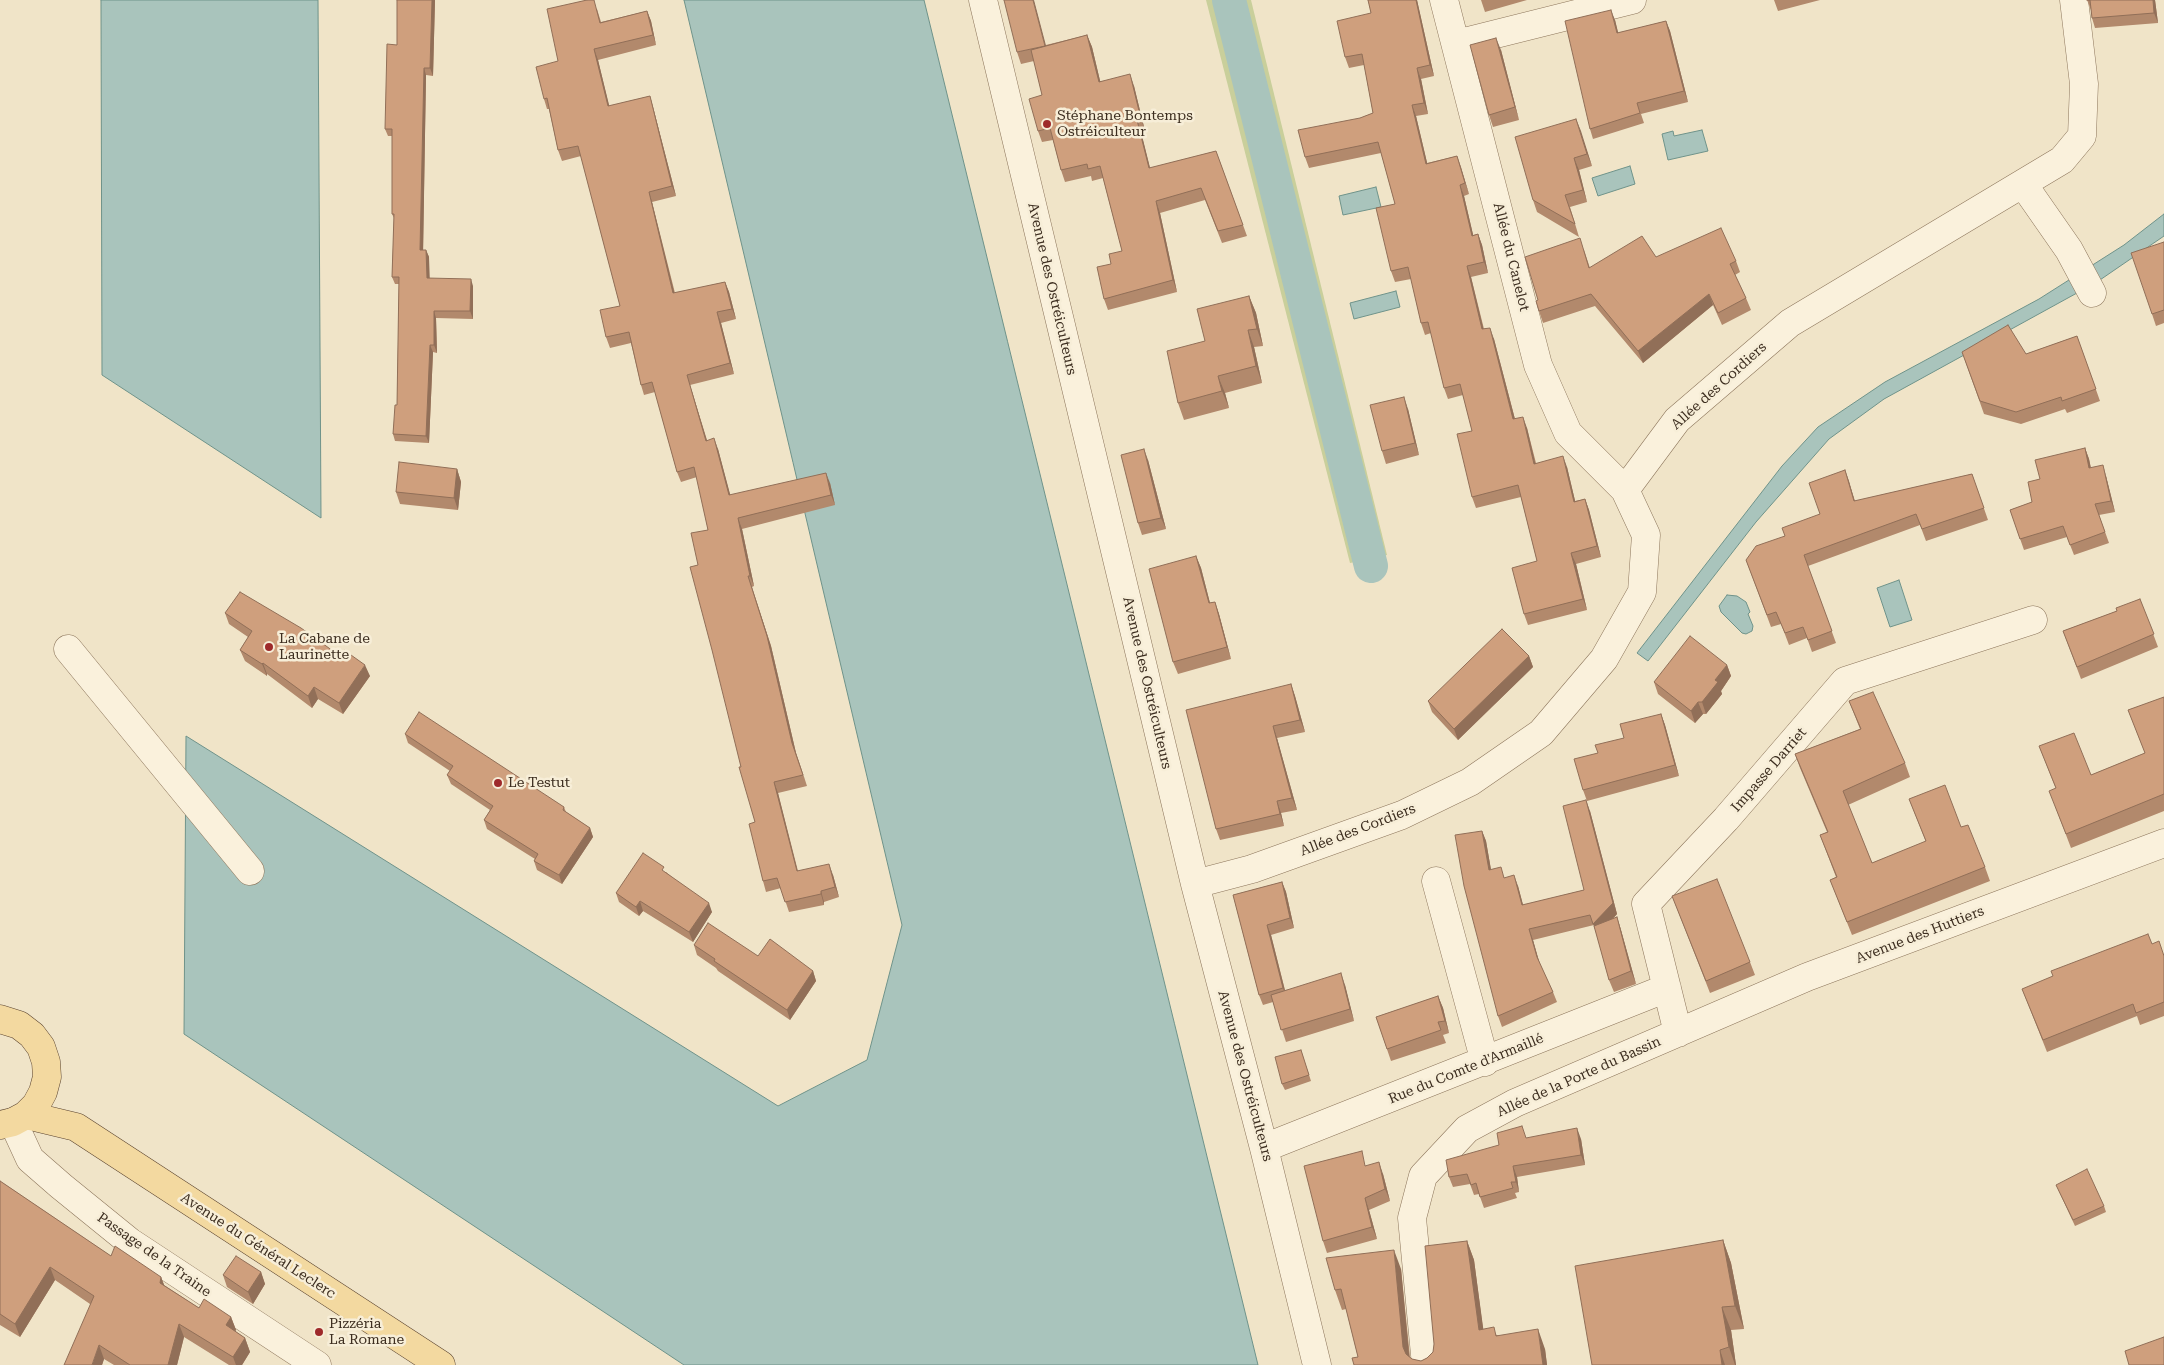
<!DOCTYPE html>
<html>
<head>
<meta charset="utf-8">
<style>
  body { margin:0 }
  canvas { display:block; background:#f0e4c8 }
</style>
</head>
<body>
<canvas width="2164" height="1365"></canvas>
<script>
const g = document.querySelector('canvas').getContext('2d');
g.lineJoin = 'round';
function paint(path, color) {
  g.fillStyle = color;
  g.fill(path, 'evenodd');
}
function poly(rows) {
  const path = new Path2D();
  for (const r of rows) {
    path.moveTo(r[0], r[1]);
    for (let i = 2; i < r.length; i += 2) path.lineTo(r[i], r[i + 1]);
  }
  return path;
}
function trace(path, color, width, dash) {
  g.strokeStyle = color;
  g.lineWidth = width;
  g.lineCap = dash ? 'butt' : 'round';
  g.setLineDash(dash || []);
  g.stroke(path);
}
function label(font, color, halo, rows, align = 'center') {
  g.font = font + ' "Roboto Serif",serif';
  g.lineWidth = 5;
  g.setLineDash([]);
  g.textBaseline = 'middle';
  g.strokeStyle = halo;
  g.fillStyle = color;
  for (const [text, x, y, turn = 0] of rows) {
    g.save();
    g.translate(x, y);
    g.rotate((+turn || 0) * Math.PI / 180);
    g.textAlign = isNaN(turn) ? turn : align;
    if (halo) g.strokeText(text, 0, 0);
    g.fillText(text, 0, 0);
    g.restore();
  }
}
paint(poly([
  [1206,0,1251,0,1387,555,1350,563]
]), '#c9cf9b');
const water = poly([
  [101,0,318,0,321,518,102,375,101,0],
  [684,0,924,0,1258,1365,684,1365,184,1034,186,736,778,1106,867,1060,902,925,684,0],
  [1702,130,1708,151,1668,160,1662,134,1673,131,1674,136,1702,130],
  [1630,166,1635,184,1598,196,1592,178,1630,166],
  [1376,187,1381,207,1343,215,1339,196,1376,187],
  [2164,214,2164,236,2097,282,1884,399,1829,439,1756,522,1648,661,1637,653,1782,466,1818,427,1885,382,2039,299,2124,245,2164,214],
  [1396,291,1400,307,1354,319,1350,303,1396,291],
  [1899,580,1912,620,1890,627,1877,588,1899,580],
  [1727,595,1737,596,1746,602,1750,612,1748,614,1753,626,1752,631,1746,634,1742,633,1721,612,1719,606,1727,595]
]);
paint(water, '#a9c4bc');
trace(water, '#6f938a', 1);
trace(poly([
  [1229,0,1371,566]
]), '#a9c4bc', 34);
const minor = poly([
  [983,0,1195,884,1264,1148,1317,1365],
  [1444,0,1538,365,1568,433,1625,490],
  [1456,44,1632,0],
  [2023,184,2069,250,2092,293],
  [68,649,250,871],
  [1436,881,1485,1062],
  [1195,884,1252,869,1402,815,1470,782,1541,733,1604,659,1642,592,1646,535,1625,490,1677,420,1790,323,2062,160,2082,136,2084,84,2074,0],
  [1678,1033,1646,904,1726,819,1845,681,2033,620],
  [13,1122,30,1159,61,1186,130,1242,317,1365],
  [1264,1148,1667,988],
  [1426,1365,1412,1218,1423,1176,1467,1129,1515,1103,1807,977,2164,843]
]);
const major = poly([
  [0,1019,19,1025,32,1035,41,1047,46,1062,47,1077,43,1092,36,1105,26,1115,13,1122,0,1125],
  [26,1115,76,1127,441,1365]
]);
trace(minor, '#8d765c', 29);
trace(major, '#5b4430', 29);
trace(minor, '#faf1dc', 28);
trace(major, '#f3d9a0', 28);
paint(poly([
  [397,0,435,0,433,76,426,75,423,250,426,250,429,257,429,278,473,286,473,319,436,318,437,353,433,352,429,443,395,441,393,434,397,405,399,284,395,284,392,277,394,218,392,214,392,136,388,136,385,129,397,45],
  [1368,0,1417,0,1434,76,1421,79,1428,114,1416,116,1427,163,1457,156,1469,194,1464,196,1473,235,1478,234,1482,245,1488,273,1471,277,1484,329,1494,339,1515,419,1527,428,1536,463,1567,467,1575,501,1585,499,1589,510,1601,557,1576,564,1587,610,1528,625,1524,614,1537,561,1521,497,1476,508,1472,497,1472,431,1463,395,1448,399,1444,388,1431,333,1425,335,1421,323,1411,279,1395,282,1391,271,1395,204,1381,153,1309,168,1305,157,1360,118,1373,113,1364,65,1349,68,1345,57,1371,13],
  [1481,0,1527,0,1485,12],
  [1774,0,1820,0,1778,11],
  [2087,0,2155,0,2158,23,2095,28,2092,18,2091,10],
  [597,9,601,22,647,11,651,21,656,45,598,60,609,106,650,96,653,107,676,196,652,202,675,293,725,282,729,292,736,319,721,323,734,374,690,385,707,440,718,449,730,495,830,483,835,505,742,529,754,586,752,587,771,646,796,753,807,786,778,793,798,871,833,875,839,897,824,902,824,905,789,912,781,888,766,892,763,881,755,822,741,767,698,565,708,530,697,477,681,482,677,472,655,392,644,395,641,385,631,343,610,348,606,337,620,306,581,156,562,161,558,150,549,109,547,109,544,99,558,61],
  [1615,20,1618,33,1666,21,1670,31,1688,102,1641,114,1644,123,1593,139,1590,129],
  [1087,35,1092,47,1100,81,1134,86,1145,131,1141,132,1150,168,1216,151,1247,236,1222,243,1205,200,1160,213,1177,292,1108,310,1104,299,1111,264,1122,251,1103,178,1092,181,1091,176,1065,182,1061,170,1053,140,1042,142,1038,131,1042,95,1034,61,1021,64,1017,52],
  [1501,50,1519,120,1493,127,1489,115],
  [1576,119,1592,166,1579,170,1587,202,1570,207,1579,237,1537,212,1533,200],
  [2164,242,2164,323,2156,326,2152,314],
  [1584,250,1590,268,1656,257,1736,261,1740,272,1735,275,1746,298,1751,310,1722,325,1713,305,1643,363,1595,306,1543,323,1539,311,1538,300],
  [1249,296,1256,313,1263,346,1254,347,1262,383,1225,393,1229,408,1184,420,1178,403,1205,341],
  [2077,336,2100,401,2067,413,2065,409,2021,424,1984,414,1962,352,2026,354],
  [1408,409,1419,455,1386,464,1382,451],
  [2085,448,2089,459,2091,468,2106,476,2115,512,2099,515,2109,543,2074,555,2067,537,2024,550,2010,510,2032,502,2040,479],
  [1148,460,1166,529,1142,535,1138,523],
  [457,469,461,482,458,510,400,504,396,492],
  [1845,470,1855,501,1972,474,1988,520,1926,541,1920,525,1808,566,1836,643,1812,652,1807,638,1789,645,1781,624,1771,627,1746,560,1820,514],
  [1196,556,1201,568,1210,603,1215,602,1219,614,1231,659,1178,674,1173,662],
  [2140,599,2158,647,2081,679,2063,631,2117,611],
  [225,613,370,676,343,714,318,699,312,708,267,674,267,676,245,661,240,650,248,637,229,624],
  [1529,656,1533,667,1458,740,1432,712,1428,701],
  [1727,665,1731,676,1721,691,1722,694,1706,714,1703,714,1695,723,1658,694,1654,682],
  [1291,684,1295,696,1305,732,1277,738,1297,810,1281,813,1284,826,1220,840,1216,829],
  [2164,698,2164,811,2071,848,2055,806,2056,789,2039,746,2091,775,2145,753,2128,710],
  [1849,701,1905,763,1910,777,1848,805,1872,863,1926,842,1909,799,1961,827,1985,867,1990,881,1852,935,1830,880,1836,877,1820,835,1827,832,1800,768,1795,754,1860,729],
  [1661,714,1665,725,1679,776,1587,801,1583,790,1598,753,1624,738],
  [405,734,564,807,566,812,590,828,593,837,562,884,537,870,534,861,535,859,487,829,484,820,490,810,451,784,447,775,450,771,408,743],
  [1590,811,1617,914,1613,919,1617,917,1621,930,1636,984,1614,992,1609,980,1594,925,1533,940,1539,962,1553,992,1557,1002,1502,1027,1498,1016,1482,831,1486,841,1491,870,1518,886,1523,905,1584,890],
  [666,872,712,912,693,942,643,911,639,916,619,902,616,893],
  [1282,882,1286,892,1294,928,1271,935,1285,990,1345,985,1354,1021,1286,1042,1273,1002,1263,1005,1259,995,1233,895],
  [1672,896,1750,962,1755,975,1710,993],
  [2152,944,2164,956,2164,1016,2140,1025,2137,1016,2047,1052,2022,989],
  [694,945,758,956,813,971,816,981,790,1020,718,971,716,968,697,955],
  [1438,996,1443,1008,1449,1033,1443,1035,1446,1043,1391,1061,1376,1017],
  [1301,1050,1311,1081,1285,1090,1282,1084],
  [1526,1138,1581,1139,1585,1165,1517,1177,1519,1192,1515,1193,1517,1198,1484,1208,1479,1194,1474,1195,1470,1184,1453,1187,1449,1177],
  [1367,1166,1383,1174,1390,1201,1369,1210,1377,1239,1327,1253,1323,1241],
  [0,1181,111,1256,161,1277,164,1285,199,1308,231,1317,236,1330,235,1331,245,1338,250,1352,242,1365,229,1365,184,1337,177,1365,114,1365,104,1359,102,1365,90,1304,55,1280,20,1337,0,1325],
  [2056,1185,2104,1206,2106,1212,2075,1226],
  [1723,1240,1731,1263,1744,1329,1731,1330,1736,1365,1592,1365],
  [1467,1241,1474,1260,1483,1329,1497,1335,1545,1349,1547,1365,1354,1365,1358,1357,1346,1309,1342,1310,1335,1290,1401,1269,1410,1357,1412,1359,1421,1361,1427,1358,1433,1352],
  [261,1272,265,1284,253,1304,227,1287,223,1275]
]), '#b2896c');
paint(poly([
  [432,0,435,0,433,76,430,68],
  [1033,0,1034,0,1049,57,1045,46],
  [1416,0,1417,0,1434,76,1430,65],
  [2153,0,2155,0,2158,23,2154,13],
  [1611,10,1615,20,1621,44,1617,33],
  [647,11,651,21,656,45,653,35],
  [1666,21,1670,31,1688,102,1684,91],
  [1087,35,1092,47,1103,93,1099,82],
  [1496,38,1501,50,1519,120,1515,107],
  [594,49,598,60,612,117,608,106],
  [424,68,426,75,423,257,420,250],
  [1417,68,1421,79,1428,114,1424,103],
  [1130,74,1134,86,1145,131,1141,119],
  [650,96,653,107,676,196,672,186],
  [1412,105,1416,116,1430,175,1426,164],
  [1576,119,1581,131,1592,166,1587,154],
  [1137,120,1141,132,1153,180,1149,168],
  [1457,156,1461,167,1469,194,1465,183],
  [1574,158,1579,170,1587,202,1583,190],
  [1460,185,1464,196,1476,247,1472,236],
  [649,192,652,202,677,304,673,293],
  [1156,201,1160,213,1177,292,1173,280],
  [1478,234,1482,245,1488,273,1484,262],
  [426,250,429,257,430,285,427,278],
  [1467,266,1471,277,1486,340,1482,329],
  [471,279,473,286,473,319,470,311],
  [725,282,729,292,736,319,732,309],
  [1709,294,1713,305,1643,363,1638,351],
  [1249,296,1256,313,1263,346,1257,329],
  [434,311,436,318,437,353,434,345],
  [717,312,721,323,734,374,730,363],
  [1490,328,1494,339,1518,431,1513,419],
  [1248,330,1254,347,1262,383,1256,366],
  [430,345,433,352,429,443,426,436],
  [687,375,690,385,710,451,706,441],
  [1218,376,1225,393,1229,408,1222,391],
  [1404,397,1408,409,1419,455,1415,443],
  [1523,417,1527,428,1538,475,1534,464],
  [714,438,718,449,733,505,729,495],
  [2085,448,2089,459,2093,479,2089,468],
  [1144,449,1148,460,1166,529,1161,518],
  [1563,456,1567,467,1578,513,1574,502],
  [2103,465,2106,476,2115,512,2111,501],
  [457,469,461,482,458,510,454,498],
  [1845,470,1849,481,1858,513,1854,501],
  [826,473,830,483,835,505,831,495],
  [1585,499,1589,510,1601,557,1597,546],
  [738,518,742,529,754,586,750,576],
  [1571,553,1576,564,1587,610,1583,599],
  [1196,556,1201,568,1213,615,1209,603],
  [748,576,771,646,796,753,807,786,792,743],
  [1215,602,1219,614,1231,659,1227,647],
  [1529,656,1533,667,1458,740,1454,729],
  [263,663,267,674,267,676,262,664],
  [365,665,370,676,343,714,339,703],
  [1727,665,1731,676,1721,691,1722,694,1706,714,1702,702,1715,680],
  [1291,684,1295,696,1305,732,1300,720],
  [314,687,318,699,312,708,308,696],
  [1698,702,1703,714,1695,723,1691,711],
  [1661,714,1665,725,1679,776,1675,765],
  [1273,726,1277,738,1297,810,1292,798],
  [774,782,778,793,800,881,797,871],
  [1586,800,1590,811,1617,914,1597,935,1593,924],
  [1277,801,1281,813,1284,826,1280,814],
  [590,828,593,837,562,884,559,875],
  [1482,831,1486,841,1493,881,1489,870],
  [829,864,833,875,839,897,835,887],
  [1514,875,1518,886,1526,916,1522,905],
  [1282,882,1286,892,1294,928,1290,918],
  [821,891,824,902,824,905,821,894],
  [640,901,643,911,639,916,636,907],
  [709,903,712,912,693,942,689,932],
  [1617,917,1621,930,1636,984,1631,971],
  [1267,925,1271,935,1287,999,1283,988],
  [1529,929,1533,940,1541,968,1537,957],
  [813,971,816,981,790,1020,787,1010],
  [1341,973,1345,985,1354,1021,1350,1009],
  [1438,996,1443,1008,1449,1033,1445,1021],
  [1577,1128,1581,1139,1585,1165,1581,1155],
  [1379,1162,1383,1174,1390,1201,1385,1189],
  [1513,1166,1517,1177,1519,1192,1516,1182],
  [1365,1198,1369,1210,1377,1239,1372,1227],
  [1723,1240,1731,1263,1744,1329,1735,1306],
  [1467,1241,1474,1260,1486,1349,1479,1330],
  [1394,1250,1401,1269,1410,1365,1403,1347],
  [50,1267,55,1280,20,1337,15,1324],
  [261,1272,265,1284,253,1304,248,1292],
  [161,1277,166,1290,160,1283],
  [1722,1307,1731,1330,1736,1365,1735,1365,1729,1347],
  [231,1317,236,1330,231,1339,226,1325],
  [179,1324,184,1337,177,1365,168,1365],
  [1538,1329,1545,1349,1547,1365,1543,1365],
  [245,1338,250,1352,242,1365,236,1365,233,1357],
  [99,1345,104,1359,102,1365,92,1365],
  [1720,1350,1725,1365,1722,1365]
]), '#916f58');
const building = poly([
  [397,0,432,0,430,68,424,68,420,250,426,250,427,278,471,279,470,311,434,311,434,345,430,345,426,436,393,434,395,405,397,405,399,277,392,277,394,214,392,214,392,129,385,129,387,44,397,45,397,0],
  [587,0,594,0,600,23,647,11,653,35,594,49,608,106,650,96,672,186,649,192,673,293,725,282,732,309,717,312,730,363,687,375,706,441,714,438,729,495,826,473,831,495,738,518,750,576,748,576,767,636,792,743,803,775,774,782,797,871,829,864,835,887,821,891,821,894,785,902,777,878,763,881,749,824,755,822,739,767,741,767,712,650,690,567,698,565,691,533,708,530,694,467,677,472,652,382,641,385,629,332,606,337,600,310,620,306,578,146,558,150,547,98,544,99,536,67,558,61,547,9,587,0],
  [1004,0,1033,0,1045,46,1017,52,1004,0],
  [1368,0,1416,0,1430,65,1417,68,1424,103,1412,105,1426,164,1457,156,1465,183,1460,185,1472,236,1478,234,1484,262,1467,266,1482,329,1490,328,1513,419,1523,417,1534,464,1563,456,1574,502,1585,499,1597,546,1571,553,1583,599,1524,614,1512,568,1537,561,1518,485,1472,497,1457,434,1472,431,1460,384,1444,388,1428,322,1421,323,1408,267,1391,271,1376,208,1395,204,1378,142,1305,157,1298,130,1360,118,1373,113,1362,54,1345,57,1337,21,1371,13,1368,0],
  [2087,0,2153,0,2154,13,2092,18,2090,0,2087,0],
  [1611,10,1617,33,1666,21,1684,91,1637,103,1640,113,1590,129,1565,21,1611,10],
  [1087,35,1099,82,1130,74,1141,119,1137,120,1149,168,1216,151,1243,225,1218,231,1201,188,1156,201,1173,280,1104,299,1097,267,1111,264,1109,254,1122,251,1100,166,1088,169,1087,164,1061,170,1050,128,1038,131,1029,99,1042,95,1031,50,1087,35],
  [1496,38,1515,107,1489,115,1470,45,1496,38],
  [1576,119,1587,154,1574,158,1583,190,1565,195,1575,224,1533,200,1515,137,1576,119],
  [1721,228,1736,261,1730,264,1746,298,1718,313,1709,294,1638,351,1591,294,1539,311,1536,301,1538,300,1525,257,1580,238,1589,268,1642,236,1656,257,1721,228],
  [2164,242,2164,310,2152,314,2131,253,2164,242],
  [1249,296,1257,329,1248,330,1256,366,1218,376,1222,391,1178,403,1167,351,1205,341,1197,309,1249,296],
  [2008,325,2026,354,2077,336,2096,389,2062,401,2061,397,2016,412,1980,401,1962,352,2008,325],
  [1404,397,1415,443,1382,451,1370,405,1404,397],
  [2085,448,2089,468,2103,465,2111,501,2095,504,2105,532,2070,545,2063,526,2020,539,2010,510,2032,502,2028,482,2040,479,2035,460,2085,448],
  [1144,449,1161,518,1138,523,1121,455,1144,449],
  [399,462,457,469,454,498,396,492,399,462],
  [1845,470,1854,501,1972,474,1984,508,1922,529,1916,514,1804,555,1832,631,1808,640,1803,627,1785,633,1776,612,1767,615,1746,560,1756,546,1785,536,1782,528,1820,514,1809,483,1845,470],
  [1196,556,1209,603,1215,602,1227,647,1173,662,1149,569,1196,556],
  [240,592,301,628,340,656,344,650,365,665,339,703,314,687,308,696,263,663,262,664,240,650,252,631,225,613,240,592],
  [2140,599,2154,634,2077,667,2063,631,2117,611,2116,608,2140,599],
  [1502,629,1529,656,1454,729,1428,701,1502,629],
  [1690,636,1727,665,1715,680,1718,682,1702,702,1698,702,1691,711,1654,682,1690,636],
  [1291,684,1300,720,1273,726,1292,798,1277,801,1280,814,1216,829,1186,710,1291,684],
  [1873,692,1905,763,1843,791,1872,863,1926,841,1909,799,1945,785,1961,827,1968,825,1985,867,1847,922,1830,880,1837,877,1820,835,1828,832,1795,754,1861,729,1849,701,1873,692],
  [2164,698,2164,794,2066,834,2049,791,2056,788,2039,746,2074,733,2091,775,2145,753,2128,710,2164,697,2164,698],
  [419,712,564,807,563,810,590,828,559,875,534,861,538,854,484,820,493,806,447,775,453,766,405,734,419,712],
  [1661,714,1675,765,1583,790,1574,759,1598,753,1595,745,1624,738,1620,724,1661,714],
  [1586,800,1613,903,1593,924,1590,915,1529,929,1537,957,1553,992,1498,1016,1464,886,1455,835,1482,831,1489,870,1501,867,1504,878,1514,875,1522,905,1584,890,1563,806,1586,800],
  [643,853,664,867,662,870,709,903,689,932,640,901,636,907,616,893,643,853],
  [1717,879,1750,962,1706,981,1672,896,1717,879],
  [1282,882,1290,918,1267,925,1283,988,1259,995,1233,895,1282,882],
  [1617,917,1631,971,1609,980,1594,926,1617,917],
  [708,923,758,956,770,939,813,971,787,1010,714,961,715,959,694,945,708,923],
  [2148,934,2152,944,2159,941,2164,956,2164,1002,2136,1013,2133,1004,2043,1040,2022,989,2053,976,2051,971,2148,934],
  [1341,973,1350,1009,1281,1030,1271,995,1341,973],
  [1438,996,1445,1021,1438,1022,1441,1030,1387,1049,1376,1017,1438,996],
  [1301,1050,1309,1075,1282,1084,1275,1057,1301,1050],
  [1522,1126,1526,1138,1577,1128,1581,1155,1513,1166,1516,1182,1511,1182,1513,1188,1480,1197,1476,1183,1471,1185,1467,1174,1449,1177,1446,1160,1499,1145,1497,1133,1522,1126],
  [1362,1151,1365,1166,1379,1162,1385,1189,1365,1198,1372,1227,1323,1241,1304,1166,1362,1151],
  [2087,1169,2104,1206,2073,1220,2056,1185,2087,1169],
  [0,1181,111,1256,115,1246,161,1277,160,1283,199,1308,204,1299,231,1317,226,1325,245,1338,233,1357,179,1324,168,1365,130,1365,99,1345,92,1365,64,1365,94,1296,50,1267,15,1324,0,1314,0,1181],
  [1723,1240,1735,1306,1722,1307,1729,1347,1720,1350,1722,1365,1592,1365,1575,1266,1723,1240],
  [1467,1241,1479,1330,1494,1327,1496,1336,1538,1329,1543,1365,1354,1365,1352,1358,1358,1357,1341,1289,1335,1290,1326,1258,1394,1250,1403,1347,1406,1354,1412,1359,1421,1361,1427,1358,1433,1352,1434,1344,1425,1246,1467,1241],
  [236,1256,261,1272,248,1292,223,1275,236,1256],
  [2164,1337,2164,1365,2129,1365,2125,1351,2164,1337]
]);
paint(building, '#cf9f7d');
trace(building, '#916f58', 1);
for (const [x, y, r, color] of [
  [1047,124,5,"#9e2a2b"],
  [269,647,5,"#9e2a2b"],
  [498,783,5,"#9e2a2b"],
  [319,1332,5,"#9e2a2b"]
]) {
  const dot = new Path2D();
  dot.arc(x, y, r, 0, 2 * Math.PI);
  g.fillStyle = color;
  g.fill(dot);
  trace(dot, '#f7eed8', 2);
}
label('14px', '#3d2e20', '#f7eed8', [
  ["Stéphane Bontemps",1057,116],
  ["Ostréiculteur",1057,132],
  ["La Cabane de",279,639],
  ["Laurinette",279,655],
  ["Le Testut",508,783],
  ["Pizzéria",329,1324],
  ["La Romane",329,1340]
], 'left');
label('14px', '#3d2e20', '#f7eed8', [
  ["Allée du Canelot",1511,257,76],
  ["Avenue des Ostréiculteurs",1052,289,77],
  ["Allée des Cordiers",1719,386,-42],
  ["Avenue des Ostréiculteurs",1147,683,77],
  ["Impasse Darriet",1769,770,-49],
  ["Allée des Cordiers",1358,830,-21],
  ["Avenue des Huttiers",1920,935,-21],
  ["Rue du Comte d'Armaillé",1466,1069,-22],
  ["Avenue des Ostréiculteurs",1245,1076,75],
  ["Allée de la Porte du Bassin",1579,1077,-24],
  ["Avenue du Général Leclerc",258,1246,33],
  ["Passage de la Traine",154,1255,35]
]);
</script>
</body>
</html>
